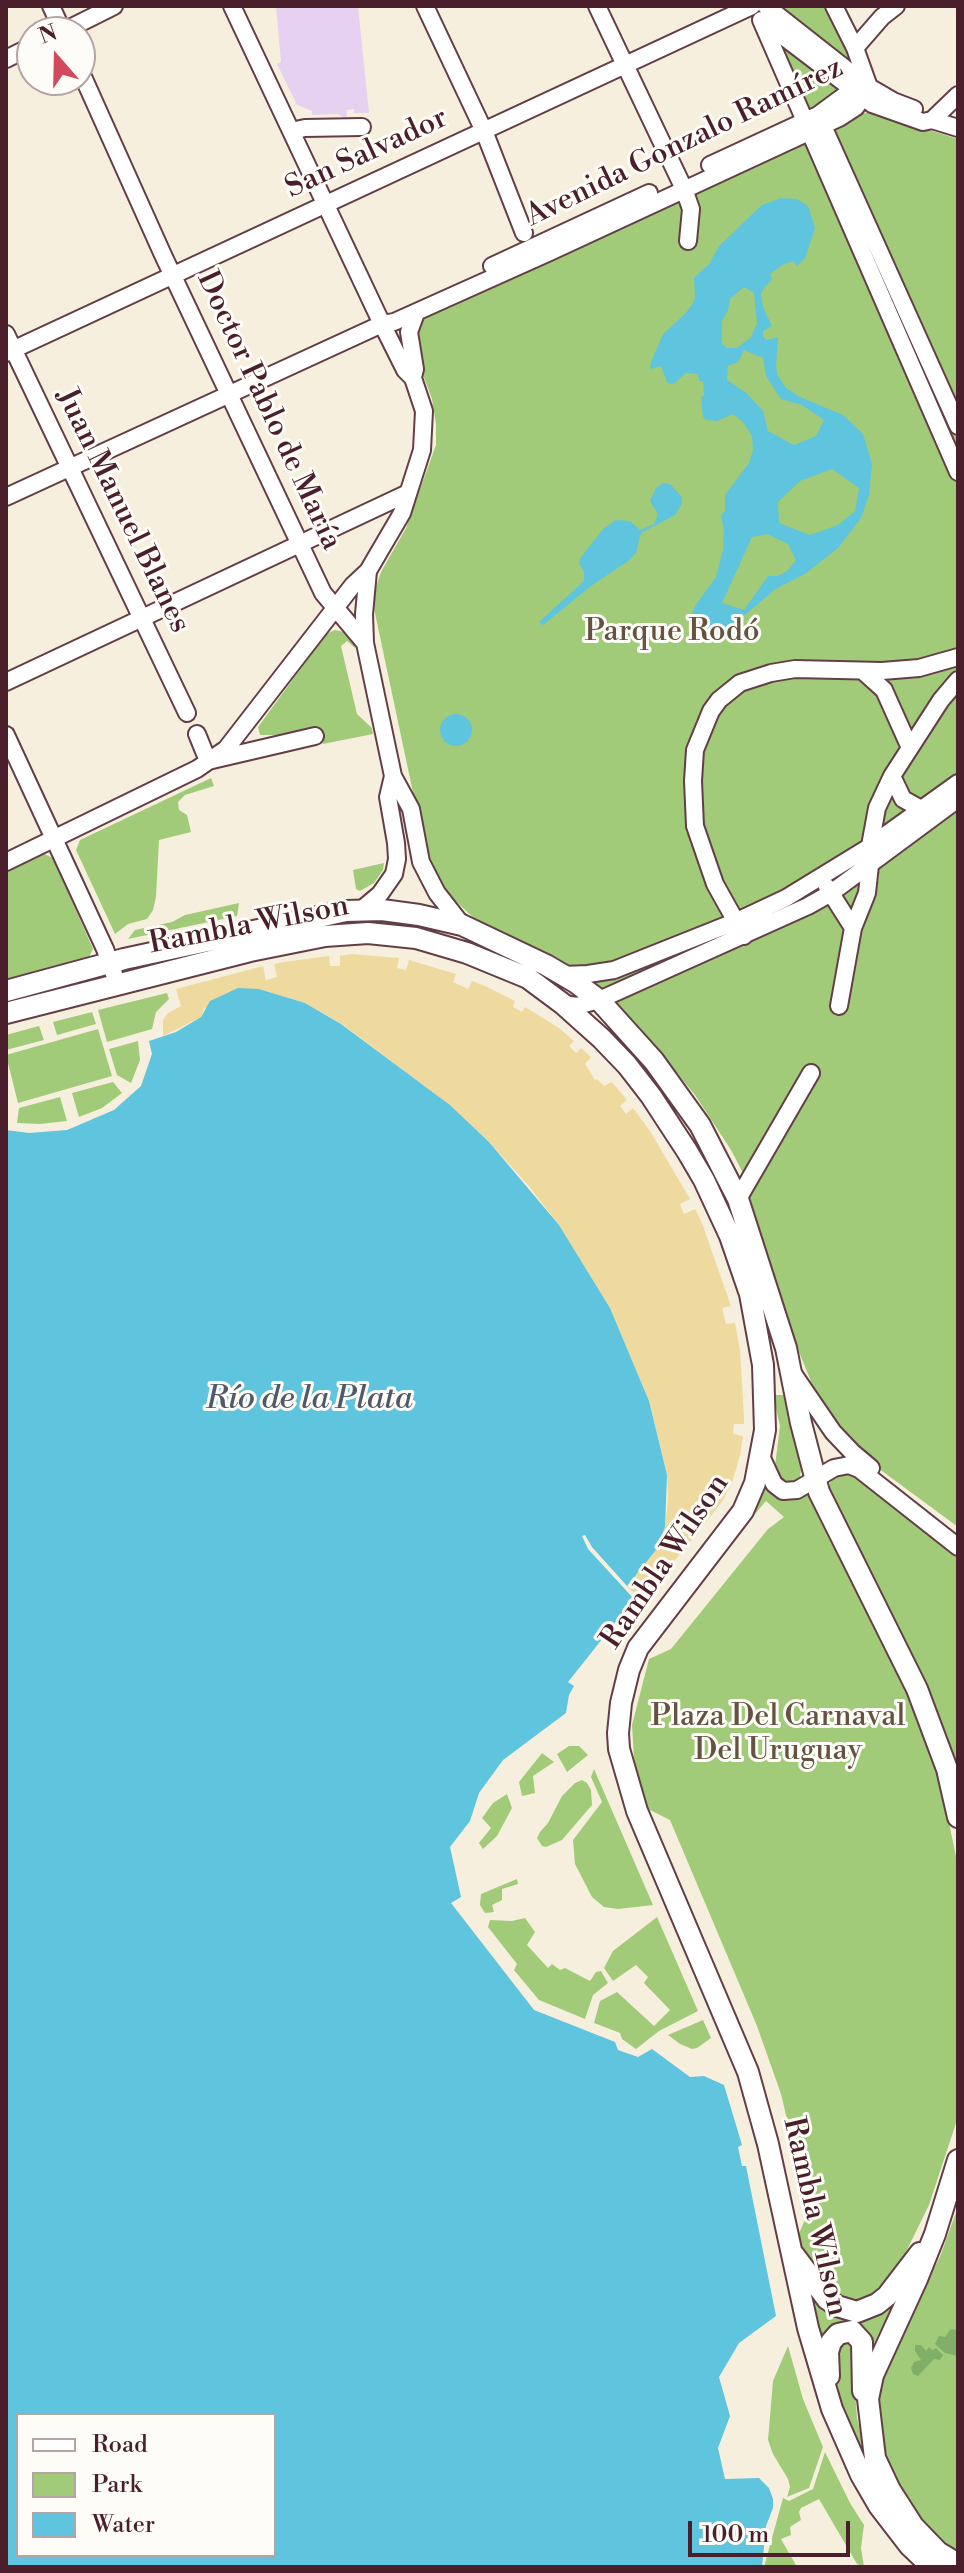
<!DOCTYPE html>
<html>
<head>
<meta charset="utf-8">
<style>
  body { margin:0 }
  #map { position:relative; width:964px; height:2573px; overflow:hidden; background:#f7efdd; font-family:"Libre Bodoni",serif }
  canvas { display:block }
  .frame { position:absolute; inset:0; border:8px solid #4a1f2b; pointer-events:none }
  .legend { position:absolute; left:16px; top:2413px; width:260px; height:144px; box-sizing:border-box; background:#fdfcf7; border:2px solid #b5a4a5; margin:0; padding:10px 14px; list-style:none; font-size:24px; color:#4a1f2b }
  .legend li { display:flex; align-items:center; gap:16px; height:40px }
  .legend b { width:40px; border:2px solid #b5a4a5 }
  .north { position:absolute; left:16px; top:16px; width:80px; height:80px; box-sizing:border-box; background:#fdfcf7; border:2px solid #b5a4a5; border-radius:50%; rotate:340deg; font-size:22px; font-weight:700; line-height:32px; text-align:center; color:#4a1f2b }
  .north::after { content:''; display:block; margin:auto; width:28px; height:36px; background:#d1495b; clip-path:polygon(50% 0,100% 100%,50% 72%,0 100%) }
  .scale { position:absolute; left:688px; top:2521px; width:162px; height:36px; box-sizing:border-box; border:4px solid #4a1f2b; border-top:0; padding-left:10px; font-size:24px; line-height:28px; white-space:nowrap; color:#4a1f2b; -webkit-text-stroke:6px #fdfcf7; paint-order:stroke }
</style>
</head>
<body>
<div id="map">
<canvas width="964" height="2573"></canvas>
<div class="frame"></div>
<ul class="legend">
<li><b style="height:10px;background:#fff"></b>Road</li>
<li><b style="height:22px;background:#a1cb78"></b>Park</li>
<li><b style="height:22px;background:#5fc4dd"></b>Water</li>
</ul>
<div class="north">N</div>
<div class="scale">100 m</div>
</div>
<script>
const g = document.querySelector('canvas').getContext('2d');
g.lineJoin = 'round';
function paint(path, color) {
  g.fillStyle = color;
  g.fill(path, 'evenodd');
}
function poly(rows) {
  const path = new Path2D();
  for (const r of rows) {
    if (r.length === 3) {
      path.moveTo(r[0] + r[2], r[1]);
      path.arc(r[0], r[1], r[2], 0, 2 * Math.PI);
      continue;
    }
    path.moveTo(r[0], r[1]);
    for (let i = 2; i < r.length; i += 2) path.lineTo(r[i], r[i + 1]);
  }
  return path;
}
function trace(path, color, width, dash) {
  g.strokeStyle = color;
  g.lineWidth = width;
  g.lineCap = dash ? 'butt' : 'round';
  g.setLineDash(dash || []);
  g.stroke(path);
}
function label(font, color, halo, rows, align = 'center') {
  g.font = font + ' "Libre Bodoni",serif';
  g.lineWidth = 6;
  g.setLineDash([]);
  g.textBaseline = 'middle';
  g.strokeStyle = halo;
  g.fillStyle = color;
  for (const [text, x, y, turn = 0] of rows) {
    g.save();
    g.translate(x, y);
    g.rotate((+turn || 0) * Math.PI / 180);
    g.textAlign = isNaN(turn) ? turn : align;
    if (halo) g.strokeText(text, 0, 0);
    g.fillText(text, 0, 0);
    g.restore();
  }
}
paint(poly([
  [276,6,358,6,369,113,354,113,354,109,347,110,346,119,338,114,312,115,312,111,297,105,277,64,281,62]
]), '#e6d2f0');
paint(poly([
  [784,6,824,6,834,28,841,32,854,64,786,10],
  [779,44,838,90,839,92,808,112],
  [871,112,958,139,958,1527,859,1454,817,1396,790,1330,742,1171,731,1150,695,1095,635,1022,593,982,482,926,441,887,426,854,372,599,381,572,406,528,436,445,436,424,432,399,413,348,421,320,427,314,859,114],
  [335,630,344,632,353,638,355,648,347,641,341,646,357,714,372,728,373,734,323,744,310,728,280,735,260,735,258,727,326,634],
  [211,778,214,786,185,795,178,802,179,810,187,815,191,832,159,840,156,897,153,910,147,919,128,924,115,934,76,850,80,840],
  [44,854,53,858,93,949,89,957,6,980,6,872],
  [384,863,383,870,374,883,360,891,356,889,353,870],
  [239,903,237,916,128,939,135,930,172,922,185,915],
  [167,993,169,999,156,1012,152,1029,107,1042,98,1010],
  [92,1012,96,1024,57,1035,53,1022],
  [39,1026,44,1040,6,1050,6,1035],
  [98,1029,112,1076,18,1103,6,1055],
  [138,1041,140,1060,131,1083,117,1075,109,1049],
  [113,1082,122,1093,102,1108,79,1117,72,1093],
  [60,1097,67,1121,40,1124,17,1123,19,1108],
  [773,1395,784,1395,801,1470,799,1482,786,1487,774,1474,780,1426],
  [848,1472,958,1557,958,1780,934,1704,919,1668,831,1494,829,1487,831,1478,835,1474],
  [763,1481,807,1489,843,1559,909,1691,940,1780,958,1866,958,2117,929,2205,904,2256,885,2287,859,2305,838,2297,800,2252,796,2240,808,2213,808,2207,781,2094,757,2026,670,1820,646,1808,634,1758,632,1725,649,1659,671,1649,768,1529,784,1517,766,1501,733,1540],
  [569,1746,579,1746,588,1755,567,1772,557,1754],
  [542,1753,554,1762,533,1776,535,1793,522,1796,519,1782],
  [594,1769,653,1905,618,1909,604,1907,592,1897,575,1864,573,1840,602,1802,591,1777],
  [582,1780,587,1783,591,1790,592,1805,562,1840,546,1847,542,1846,537,1838,540,1832,548,1823,562,1796,575,1783],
  [507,1794,512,1808,497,1836,483,1849,479,1843,491,1828,482,1818,493,1803],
  [517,1879,518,1884,502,1889,502,1900,492,1905,494,1912,485,1913,480,1905,481,1894],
  [657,1917,698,2011,659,2031,636,2049,622,2039,620,2033,594,2023,600,2001,617,1992,654,2026,670,2010,644,1983,648,1977,636,1965,613,1981,604,1968,613,1951],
  [525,1918,535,1932,527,1945,548,1968,552,1964,560,1970,565,1968,590,1981,596,1972,601,1971,608,1983,593,1995,585,2019,539,2000,514,1970,517,1964,488,1927,490,1920,512,1921],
  [703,2020,711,2038,697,2048,692,2049,680,2044,668,2035],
  [958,2207,958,2556,929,2532,886,2472,877,2389,941,2254],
  [808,2286,818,2298,892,2306,869,2354,859,2327,823,2359],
  [851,2337,857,2418,868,2464,949,2567,943,2567,934,2562,898,2523,840,2411,835,2388,834,2359,843,2338],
  [788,2346,803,2399,823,2447,809,2488,787,2497,790,2487,788,2479,773,2454,768,2440,773,2381],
  [825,2452,850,2503,864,2525,861,2548,864,2567,857,2564,819,2499,801,2508,799,2512,801,2520,790,2527,791,2535,781,2539,797,2567,764,2567,783,2498,789,2501,813,2489]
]), '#a1cb78');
paint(poly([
  [958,2329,958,2356,945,2353,935,2344,939,2336,945,2337,950,2330],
  [915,2345,921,2345,926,2351,929,2347,932,2350,936,2348,943,2355,940,2360,934,2359,918,2376,913,2374,911,2368,914,2362,921,2360,915,2351]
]), '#80af68');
paint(poly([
  [351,954,399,958,397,968,406,970,409,960,456,974,453,982,468,989,472,981,485,986,515,1001,513,1007,522,1012,525,1007,559,1028,574,1041,569,1046,576,1053,581,1048,591,1057,585,1064,595,1080,597,1079,604,1086,612,1082,627,1100,620,1106,626,1114,633,1108,650,1131,690,1199,680,1204,684,1214,695,1209,702,1223,731,1306,722,1308,726,1324,735,1323,740,1350,744,1417,744,1424,734,1424,733,1434,743,1436,740,1455,733,1480,722,1502,642,1601,627,1586,656,1550,665,1527,668,1499,667,1475,649,1401,610,1308,559,1225,528,1185,489,1142,450,1105,342,1024,305,1003,259,989,204,1008,201,1017,163,1036,163,1020,168,1013,181,1006,176,989,263,966,266,980,277,977,274,964,284,962,329,956,330,966,340,966,340,956]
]), '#eeda9e');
paint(poly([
  [781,198,797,199,808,206,815,228,805,258,797,266,794,261,782,265,770,274,772,280,765,286,761,294,763,307,772,326,763,331,763,336,766,340,778,337,776,367,778,376,786,388,800,397,843,415,863,434,872,464,869,495,861,518,838,548,805,574,777,588,722,634,703,639,693,634,689,621,695,606,716,577,723,550,724,530,721,515,725,511,725,495,749,463,753,450,752,436,743,422,733,414,717,421,706,420,703,417,701,397,704,396,703,381,700,381,697,374,686,373,675,383,670,384,667,382,661,366,650,369,651,362,663,334,685,314,693,303,695,297,694,278,709,264,719,246,762,205],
  [744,287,754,293,757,323,751,337,737,348,727,348,722,344,722,321,728,310,730,299],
  [744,350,763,358,766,376,781,399,802,405,824,420,816,436,794,445,768,431,763,411,745,392,727,380,728,366,738,362],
  [832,469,859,488,855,511,838,525,810,535,779,523,778,502,800,481],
  [767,534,788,544,796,560,787,571,778,576,768,576,744,610,722,603,752,537],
  [663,483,670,484,682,497,682,504,675,515,641,533,636,553,628,561,591,586,543,625,539,622,584,581,584,572,579,563,581,557,603,529,616,520,630,521,640,530,654,524,658,514,650,501,656,488],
  [456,730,16],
  [238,988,259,989,305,1003,341,1024,450,1105,489,1142,559,1225,610,1308,649,1401,667,1475,665,1527,656,1550,627,1586,592,1547,585,1535,582,1536,588,1549,634,1599,568,1682,574,1686,569,1695,566,1713,503,1760,479,1793,470,1821,450,1847,461,1897,451,1903,534,2010,615,2042,618,2050,638,2057,652,2049,690,2077,704,2076,724,2085,742,2145,738,2147,742,2166,746,2166,776,2316,739,2343,719,2377,730,2416,718,2448,725,2479,759,2478,769,2488,773,2499,773,2508,766,2526,762,2567,6,2567,6,1130,29,1133,67,1130,114,1110,141,1086,152,1054,149,1041,176,1032,201,1017,210,1001],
  [274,2415,274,2555,18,2555,18,2415]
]), '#5fc4dd');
const minor = poly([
  [51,6,63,32],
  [425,6,484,131,524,233],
  [597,6,684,189,691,209,688,241],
  [766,6,869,87,893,101,914,109],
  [834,6,855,48,869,87],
  [761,20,958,472],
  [764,22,872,104,923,122,932,120,958,128],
  [62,32,114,6],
  [855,48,882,17,896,6],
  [6,59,32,46],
  [80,70,163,255,323,593,365,643,393,776,411,809,421,862,437,893,462,925],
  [819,117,958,426],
  [932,120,958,95],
  [291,131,305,128,362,127],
  [710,165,818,115,852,90,869,87],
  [492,266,649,193],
  [6,334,187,713],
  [6,353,752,6],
  [413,377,415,369,409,332,416,313],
  [6,497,382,324,394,322,550,252,839,118,856,107,869,87],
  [365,643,364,614,368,571],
  [864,672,884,690,910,748],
  [6,682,408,493],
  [197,734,208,761,315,736],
  [6,735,105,949,114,974],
  [892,776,903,799,921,809],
  [870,846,877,808,892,776,941,700,958,680],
  [6,862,197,769,226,749,353,585,368,571,402,513,422,450,424,411,413,378,405,370,382,324,232,6],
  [827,887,853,928],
  [361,910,380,894,394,874,397,859,396,843,388,797,393,776],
  [744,936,715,884,695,826,693,781,695,750,711,711,719,700,740,683,771,673,795,669,882,671,919,668,958,657],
  [563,975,588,974,614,970,737,921,786,898,866,849,958,783],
  [563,1004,577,1006,599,1000,808,906,831,893,958,799],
  [839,1006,853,928,867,893,870,865],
  [738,1199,811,1073],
  [792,1372,833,1432,852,1452,871,1468],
  [761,1456,774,1484,783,1491,797,1490,834,1468,849,1465,859,1469,958,1547]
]);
const major = poly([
  [6,991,124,959,346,911,382,910,419,915,462,925,546,965,575,982,599,1000,654,1061,700,1125,738,1199,786,1348,801,1423,819,1492,917,1689,947,1769,958,1817],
  [6,1013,250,951,325,936,368,933,416,938,467,953,528,978,563,1004,601,1038,627,1065,651,1096,687,1151,704,1180,730,1236,750,1294,763,1365,765,1430,755,1483,743,1511,638,1648,629,1670,621,1703,618,1733,619,1749,637,1811,748,2072,768,2144,808,2328,832,2409,861,2475,879,2506,909,2545,932,2567],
  [958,2160,935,2234,917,2279,873,2375,868,2399,875,2458,890,2490,913,2526,938,2552,958,2564],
  [794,2255,827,2299,837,2306,857,2312,877,2304,887,2296,920,2253],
  [829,2376,828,2352,831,2342,838,2334,852,2331,862,2342,863,2391]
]);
trace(minor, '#643e46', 20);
trace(major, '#643e46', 24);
trace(minor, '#fff', 16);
trace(major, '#fff', 20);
label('30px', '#4a1f2b', '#fdfcf7', [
  ["Avenida Gonzalo Ramírez",685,143,-26],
  ["San Salvador",367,154,-25],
  ["Doctor Pablo de María",268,411,65],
  ["Juan Manuel Blanes",122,511,64],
  ["Rambla Wilson",249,926,-11],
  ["Rambla Wilson",666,1562,-56],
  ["Rambla Wilson",814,2217,77]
]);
label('30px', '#645342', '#fdfcf7', [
  ["Parque Rodó",672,633],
  ["Plaza Del Carnaval",778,1718],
  ["Del Uruguay",778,1752]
]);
label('italic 32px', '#515969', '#fdfcf7', [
  ["Río de la Plata",309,1400]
]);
</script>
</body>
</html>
